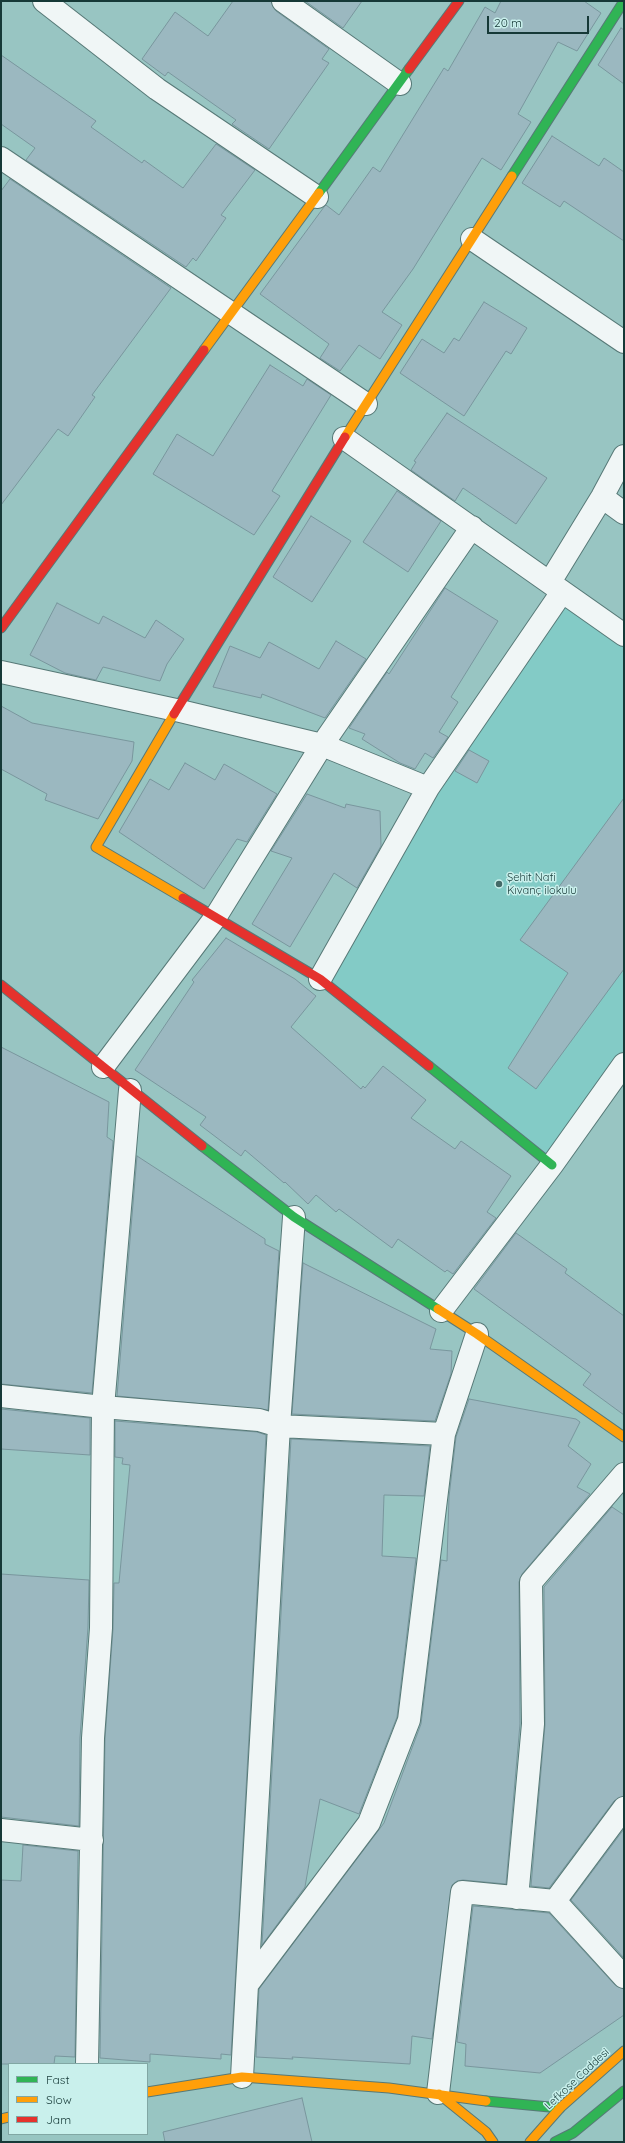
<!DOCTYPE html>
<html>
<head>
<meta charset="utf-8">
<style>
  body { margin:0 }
  #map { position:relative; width:625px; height:2143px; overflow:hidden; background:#98c5c2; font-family:Quicksand,sans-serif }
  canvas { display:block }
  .frame { position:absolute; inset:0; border:2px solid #163937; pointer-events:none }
  .legend { position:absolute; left:8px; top:2063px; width:140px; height:72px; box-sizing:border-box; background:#c9f0ec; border:1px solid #81a7a4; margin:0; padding:5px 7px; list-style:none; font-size:12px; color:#163937 }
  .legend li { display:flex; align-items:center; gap:8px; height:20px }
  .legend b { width:20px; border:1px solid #81a7a4 }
  .scale { position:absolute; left:487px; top:16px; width:102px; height:18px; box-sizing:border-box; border:2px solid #163937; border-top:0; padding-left:5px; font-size:12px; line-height:14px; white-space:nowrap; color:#163937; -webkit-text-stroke:3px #c9f0ec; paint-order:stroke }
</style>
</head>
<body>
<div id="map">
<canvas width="625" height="2143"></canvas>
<div class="frame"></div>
<ul class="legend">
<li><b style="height:5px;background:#30b455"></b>Fast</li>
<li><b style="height:5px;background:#ff9f0a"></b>Slow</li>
<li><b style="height:5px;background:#e5322d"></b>Jam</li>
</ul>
<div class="scale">20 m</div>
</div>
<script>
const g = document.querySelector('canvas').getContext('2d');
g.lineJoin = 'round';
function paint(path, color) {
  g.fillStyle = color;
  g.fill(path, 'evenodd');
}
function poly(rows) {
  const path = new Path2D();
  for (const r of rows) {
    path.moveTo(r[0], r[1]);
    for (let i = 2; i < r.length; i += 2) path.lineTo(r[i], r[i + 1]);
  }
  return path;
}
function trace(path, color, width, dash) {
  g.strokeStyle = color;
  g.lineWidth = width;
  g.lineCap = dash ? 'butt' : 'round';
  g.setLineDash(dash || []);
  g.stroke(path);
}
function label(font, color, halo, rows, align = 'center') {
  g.font = font + ' Quicksand,sans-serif';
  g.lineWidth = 3;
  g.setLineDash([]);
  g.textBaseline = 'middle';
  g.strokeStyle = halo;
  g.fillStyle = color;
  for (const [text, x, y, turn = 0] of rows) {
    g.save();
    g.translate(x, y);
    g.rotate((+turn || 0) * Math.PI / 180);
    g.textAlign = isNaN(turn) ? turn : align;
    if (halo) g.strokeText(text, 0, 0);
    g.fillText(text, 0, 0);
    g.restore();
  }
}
paint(poly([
  [562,592,624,635,624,1064,552,1165,320,979]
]), '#83cbc6');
const building = poly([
  [233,1,271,1,276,11,329,49,322,59,329,63,269,149,232,124,236,120,168,72,165,76,142,59,175,12,208,36,233,1],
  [305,1,362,1,343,28,305,1],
  [501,1,584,1,601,13,577,51,558,42,518,114,531,122,501,170,482,158,413,269,382,312,402,325,380,359,359,345,340,371,320,358,329,344,260,294,324,207,326,205,339,215,373,167,380,172,444,68,448,71,485,7,495,13,501,1],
  [621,28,624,30,624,84,598,65,621,28],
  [1,55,96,121,91,127,142,163,144,160,183,188,216,144,255,170,221,215,226,218,196,261,193,258,186,267,26,160,35,148,1,124,1,55],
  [552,136,599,166,604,158,624,172,624,241,564,201,560,207,522,183,552,136],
  [10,179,171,288,92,395,95,397,68,436,58,429,1,505,1,191,10,179],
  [484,302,527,328,511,354,506,351,464,416,400,373,422,339,444,353,454,338,459,341,484,302],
  [270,365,303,386,307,379,331,395,272,491,280,496,254,535,153,474,177,434,213,456,270,365],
  [447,413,547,478,516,524,463,488,455,501,411,470,416,462,414,461,447,413],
  [397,491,441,521,408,572,363,542,397,491],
  [311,516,351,541,312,602,273,577,311,516],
  [445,588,498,621,451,697,458,702,439,732,448,737,433,758,425,753,415,769,400,763,362,739,365,734,349,728,387,672,389,674,445,588],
  [57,603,99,624,103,616,145,638,156,620,184,639,167,664,160,681,103,667,96,680,65,673,30,655,57,603],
  [336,641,366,659,325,718,262,694,261,698,213,687,230,646,260,658,269,642,319,669,336,641],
  [1,706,32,723,134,742,132,761,98,819,45,800,47,794,1,769,1,706],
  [469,750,489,761,477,783,455,771,469,750],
  [185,763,215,780,224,764,277,794,247,842,237,839,204,889,119,832,150,779,169,790,185,763],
  [307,794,345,808,346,804,380,811,381,846,357,888,334,873,290,947,252,924,292,858,271,851,307,794],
  [624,798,624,969,536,1089,508,1068,568,973,520,940,624,798],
  [226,938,295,979,316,996,291,1027,361,1089,363,1086,365,1088,383,1066,426,1100,411,1118,455,1149,461,1141,511,1176,487,1212,496,1218,453,1274,447,1270,445,1272,398,1239,392,1248,339,1209,336,1212,316,1195,308,1204,285,1182,284,1183,245,1150,241,1156,200,1125,206,1117,135,1070,194,982,192,980,226,938],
  [1,1047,109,1102,107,1137,113,1141,92,1393,1,1384,1,1047],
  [137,1156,265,1239,265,1244,279,1251,268,1410,117,1396,137,1156],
  [516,1233,567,1269,565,1273,624,1316,624,1415,583,1385,591,1374,474,1289,516,1233],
  [303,1263,436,1329,430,1349,452,1351,451,1374,435,1421,292,1414,303,1263],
  [469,1399,576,1419,580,1422,568,1446,591,1464,577,1487,590,1494,522,1574,519,1582,520,1724,506,1884,463,1880,457,1881,452,1885,432,2039,412,2036,410,2064,292,2057,293,2059,256,2057,259,1989,384,1823,421,1724,441,1560,447,1561,449,1497,456,1437,469,1399],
  [1,1409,90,1418,90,1455,1,1449,1,1409],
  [115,1421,257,1432,266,1435,231,2055,221,2054,221,2059,150,2054,150,2062,100,2058,105,1739,113,1629,114,1583,119,1583,130,1465,122,1464,123,1458,115,1457,115,1421],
  [291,1439,430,1446,424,1496,384,1495,382,1556,416,1558,397,1717,359,1814,320,1799,305,1887,262,1945,291,1439],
  [612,1507,624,1515,624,1796,614,1801,549,1888,531,1886,545,1725,544,1587,612,1507],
  [1,1574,89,1580,88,1627,80,1738,79,1826,1,1817,1,1574],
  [624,1829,624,1958,571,1900,624,1829],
  [23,1845,78,1851,75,2057,55,2056,54,2064,1,2064,1,1880,21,1881,23,1845],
  [473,1906,549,1913,615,1985,624,1989,624,2015,540,2073,465,2066,466,2044,457,2042,473,1906],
  [302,2098,312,2142,165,2142,163,2132,302,2098]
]);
paint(building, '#9bb8c0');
trace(building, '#79969d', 1);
const street = poly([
  [44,1,157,89,317,197],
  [283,1,400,84],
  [1,158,366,404],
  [472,239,624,342],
  [344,438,624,635],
  [602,497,624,513],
  [550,582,602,497,624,456],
  [1,672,176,710,322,745,428,788],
  [320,979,428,788,562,592],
  [103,1067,215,918,322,745,472,527],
  [441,1311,552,1165,624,1064],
  [1,1396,103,1407,259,1420,279,1426,444,1434],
  [1,1830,92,1840],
  [517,1898,533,1724,531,1582,624,1474],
  [555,1901,624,1977],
  [247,1985,279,1426,294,1217],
  [87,2064,93,1738,101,1628,103,1407,130,1090],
  [242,2077,247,1985,369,1823,409,1720,444,1434,477,1334],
  [438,2093,462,1892,555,1901,624,1808]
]);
const fast = poly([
  [512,176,624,1],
  [319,193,409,69],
  [429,1066,552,1165],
  [202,1146,294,1217,438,1309],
  [486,2101,560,2108],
  [555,2142,573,2133,624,2091]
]);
const slow = poly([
  [204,350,319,193],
  [345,437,512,176],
  [174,714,96,847,183,898],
  [438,1309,477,1334,624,1437],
  [147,2092,242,2077,389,2088,486,2101],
  [439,2094,486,2132,493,2142],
  [1,2119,9,2117],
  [530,2142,560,2108,624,2051]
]);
const jam = poly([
  [409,69,459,1],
  [1,628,204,350],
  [174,714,345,437],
  [183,898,320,979,429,1066],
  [1,985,202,1146]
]);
trace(street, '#577977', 24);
trace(fast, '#577977', 11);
trace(slow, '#577977', 11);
trace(jam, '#577977', 11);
trace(street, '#f0f6f6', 22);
trace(fast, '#30b455', 9);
trace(slow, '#ff9f0a', 9);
trace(jam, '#e5322d', 9);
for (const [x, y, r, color] of [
  [499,884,4,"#446a68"]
]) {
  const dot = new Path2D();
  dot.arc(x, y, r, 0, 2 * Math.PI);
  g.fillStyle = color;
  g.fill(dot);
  trace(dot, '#c9f0ec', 1.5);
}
label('11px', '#163937', '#c9f0ec', [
  ["Şehit Nafi",507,878],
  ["Kıvanç ilokulu",507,891]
], 'left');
label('11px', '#163937', '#c9f0ec', [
  ["Lefkoşe Caddesi",577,2079,-43]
]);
</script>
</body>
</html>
